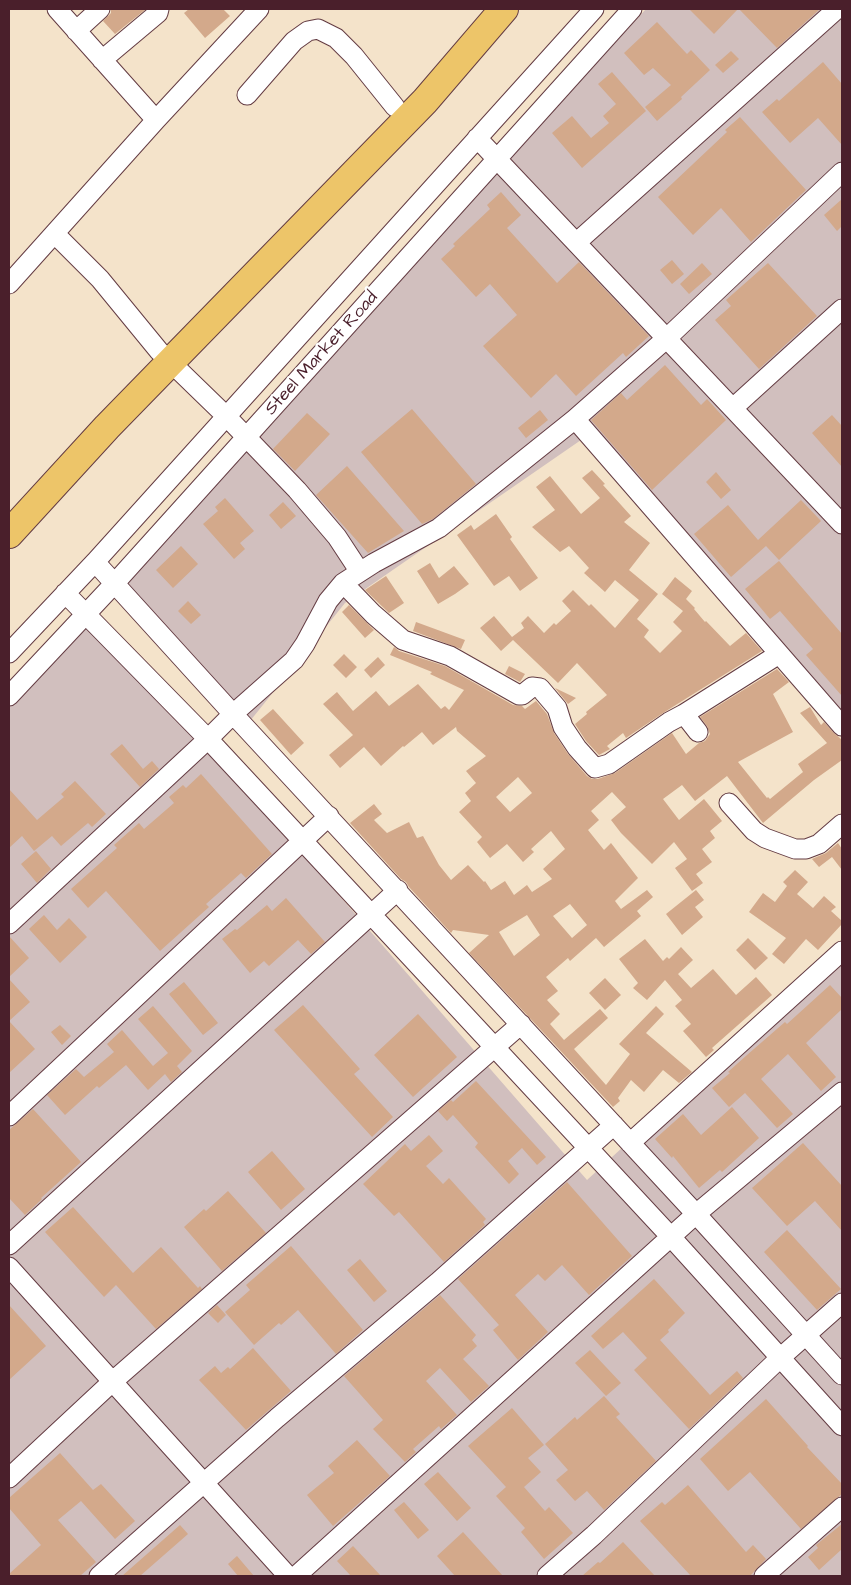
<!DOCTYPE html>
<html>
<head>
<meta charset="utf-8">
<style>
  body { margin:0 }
  #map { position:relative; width:851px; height:1585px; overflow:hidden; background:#f4e3ca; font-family:"Architects Daughter",sans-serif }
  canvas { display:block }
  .frame { position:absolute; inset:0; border:10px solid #4a1f2b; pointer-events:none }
</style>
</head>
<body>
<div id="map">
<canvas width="851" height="1585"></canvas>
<div class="frame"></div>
</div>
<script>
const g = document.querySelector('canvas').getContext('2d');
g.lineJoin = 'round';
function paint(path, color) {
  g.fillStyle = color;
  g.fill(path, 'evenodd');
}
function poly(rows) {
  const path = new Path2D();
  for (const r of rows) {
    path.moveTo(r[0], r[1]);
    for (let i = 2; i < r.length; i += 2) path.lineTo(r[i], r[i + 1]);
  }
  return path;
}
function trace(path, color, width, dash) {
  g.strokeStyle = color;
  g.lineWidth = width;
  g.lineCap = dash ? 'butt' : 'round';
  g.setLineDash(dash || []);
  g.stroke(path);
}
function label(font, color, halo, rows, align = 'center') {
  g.font = font + ' "Architects Daughter",sans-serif';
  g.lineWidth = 4.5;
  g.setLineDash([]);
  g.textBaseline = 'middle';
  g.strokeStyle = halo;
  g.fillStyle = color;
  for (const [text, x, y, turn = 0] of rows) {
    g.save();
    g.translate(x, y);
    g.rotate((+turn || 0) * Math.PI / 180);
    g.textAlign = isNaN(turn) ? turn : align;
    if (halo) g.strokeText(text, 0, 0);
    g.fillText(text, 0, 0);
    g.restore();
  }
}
paint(poly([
  [646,9,842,9,842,738,581,440,345,603,242,731,116,587],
  [93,613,587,1180,842,946,842,1576,9,1576,9,703]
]), '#d1bfbe');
paint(poly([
  [111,9,146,9,115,34,103,21,111,13],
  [189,9,223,9,230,16,205,38,184,13],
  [689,9,738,9,714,34],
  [739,9,820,9,777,48],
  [657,22,687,54,691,50,710,70,681,97,682,99,657,121,645,107,671,85,653,68,644,75,624,53],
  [731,51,739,59,723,73,715,65],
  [823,62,842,84,842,145,818,118,790,143,762,112,777,99,779,101],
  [612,72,646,111,582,168,552,133,572,116,591,138,609,123,603,116,616,104,598,84],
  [740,117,806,190,751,242,721,208,693,235,658,197,727,132,725,130],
  [501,192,521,215,507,228,557,283,579,262,649,336,626,357,623,353,576,396,556,374,531,398,483,346,517,315,490,284,476,297,441,259,455,246,453,244,490,209,487,205],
  [842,199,842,226,837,231,824,215],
  [672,260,684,274,672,284,660,270],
  [702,263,712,274,689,294,680,284],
  [768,263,817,316,759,369,715,320,731,306,726,300],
  [665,365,701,405,707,399,726,420,652,490,591,420,621,393,627,400],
  [412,409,476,484,433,519,422,524,361,452],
  [540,410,548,420,526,438,518,428],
  [307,413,330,434,295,471,273,449],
  [832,415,842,426,842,467,812,433],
  [347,466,404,531,368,553,316,495],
  [592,470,605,484,603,485,631,516,624,522,650,543,629,570,658,594,637,619,649,630,644,637,660,653,682,631,673,622,683,611,662,594,675,577,692,591,686,599,695,608,694,609,705,622,706,621,730,646,746,633,762,651,663,713,626,738,623,733,607,746,610,749,599,755,586,741,575,724,587,714,586,712,607,695,577,663,558,683,513,640,501,651,480,628,494,616,512,637,524,628,521,623,528,616,544,633,554,623,556,625,571,611,562,601,573,590,589,606,591,604,615,628,639,600,615,580,605,592,584,573,589,568,569,546,560,552,532,527,555,510,536,487,550,476,581,514,600,498,582,478],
  [716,472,731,490,721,499,706,482],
  [225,498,254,531,240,543,245,549,234,559,203,524,218,511,215,507],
  [801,500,821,521,779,560,766,546,731,577,694,534,728,505,758,540],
  [283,502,296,516,281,529,269,515],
  [496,514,512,537,510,539,538,578,520,591,509,576,494,586,457,535,471,525,474,530],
  [181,546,198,564,173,588,156,570],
  [779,561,842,634,842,696,806,655,813,649,780,611,770,619,745,589],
  [430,563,439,578,454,566,469,584,455,594,438,604,417,571],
  [386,576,404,603,389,613,365,590],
  [188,601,201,615,191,624,178,611],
  [349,605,374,630,365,638,342,612],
  [416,622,465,640,461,649,413,631],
  [394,647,399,651,445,666,513,705,522,706,525,709,536,701,547,714,554,733,568,754,587,776,592,779,598,779,615,773,672,733,686,754,699,743,705,741,710,734,707,726,700,717,777,669,789,682,773,694,793,732,738,762,767,798,768,797,770,799,803,772,798,764,827,743,800,713,810,707,821,725,824,722,834,733,842,740,842,760,814,780,763,823,727,776,695,801,682,785,663,799,679,820,704,799,722,821,710,831,715,838,702,849,712,862,696,874,703,883,692,891,675,868,687,859,674,842,652,864,621,833,611,820,626,807,612,792,591,811,599,820,588,830,604,850,611,843,638,878,615,901,621,909,647,890,653,897,637,911,641,916,604,947,596,938,570,961,568,958,546,977,558,991,547,1000,560,1014,550,1024,564,1040,600,1009,608,1018,574,1049,606,1085,630,1054,619,1044,656,1006,664,1014,646,1033,692,1072,679,1083,663,1070,644,1092,631,1080,618,1098,620,1101,613,1107,469,953,489,935,453,930,451,933,409,887,406,882,401,879,350,823,374,804,382,814,374,820,387,833,409,822,417,838,423,836,439,865,451,880,468,865,484,882,485,881,491,890,505,881,514,895,527,885,532,892,552,879,543,869,565,849,551,831,531,849,534,852,523,862,507,844,490,858,477,842,482,837,459,812,471,801,465,793,476,783,466,771,486,756,457,731,456,727,433,745,422,732,404,747,403,746,381,766,364,747,340,768,329,755,353,735,323,704,337,692,353,711,376,691,389,706,418,684,441,709,445,706,449,710,464,690,430,674,432,672,390,655],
  [518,777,532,793,510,812,496,797],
  [570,904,587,925,572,938,553,916],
  [527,915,540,935,514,956,499,932],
  [344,654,357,667,346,678,333,665],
  [378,657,385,665,371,678,364,670],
  [509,666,525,674,520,682,505,674],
  [555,688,576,698,568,704],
  [273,709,304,743,291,755,260,720],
  [122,744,143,769,152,761,159,769,140,787,110,754],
  [201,774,272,854,246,878,241,873,206,904,209,907,160,951,106,891,88,908,71,889,117,848,114,845,139,823,144,829,174,803,169,797,183,785,186,788],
  [75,781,106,814,92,827,88,823,61,846,52,836,34,851,22,836,9,848,9,789,37,820,64,797,61,794],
  [838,843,842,849,842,870,832,857,819,867,812,859,826,853],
  [36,851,51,869,37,883,21,864],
  [795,870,808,882,797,894,813,908,824,896,836,907,831,911,842,921,842,924,818,950,806,939,784,964,772,954,786,938,749,912,763,893,775,902,787,886,783,882],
  [696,890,704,900,695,907,703,917,682,935,666,914],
  [286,898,325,942,311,954,298,940,269,966,264,961,250,973,222,939,235,929,237,930,267,905,272,911],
  [44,915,57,930,69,918,87,937,60,963,29,929],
  [9,936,29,958,9,977],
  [748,938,768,958,755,970,736,950],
  [645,939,663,961,667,957,669,959,681,947,693,960,678,974,691,988,713,969,736,995,756,977,772,995,712,1048,714,1050,706,1057,683,1031,691,1024,675,1006,682,1000,665,980,647,1000,633,988,638,983,619,959],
  [605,978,621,995,605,1010,589,993],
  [9,979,30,1002,9,1021,35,1049,9,1073],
  [184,982,218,1023,203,1035,169,994],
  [830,985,842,998,842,1009,806,1043,836,1077,821,1091,788,1054,761,1079,793,1114,777,1128,745,1093,729,1107,712,1088,730,1073,728,1072,747,1055,785,1022,787,1024],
  [303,1005,360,1069,354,1074,393,1117,372,1137,274,1030],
  [153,1006,192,1051,177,1066,182,1072,171,1082,165,1074,148,1090,126,1065,99,1088,97,1086,65,1115,47,1095,76,1069,84,1077,114,1052,107,1044,122,1030,153,1066,168,1053,138,1019],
  [418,1014,457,1057,413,1097,374,1055],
  [60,1025,71,1036,62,1045,51,1032],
  [476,1081,546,1157,537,1165,522,1148,508,1161,519,1174,509,1184,475,1147,478,1143,453,1115,447,1121,438,1111,451,1100,453,1102],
  [732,1107,759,1138,722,1172,720,1170,699,1188,673,1156,672,1158,655,1139,683,1114,701,1135],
  [33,1109,81,1162,41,1198,42,1199,25,1215,9,1198,9,1130],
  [429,1135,443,1151,426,1166,443,1184,449,1178,486,1219,483,1222,485,1225,444,1262,399,1212,394,1216,363,1184,405,1144,411,1151],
  [803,1143,842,1186,842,1231,815,1201,787,1226,752,1188],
  [272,1151,305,1189,281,1210,248,1172],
  [567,1182,632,1256,589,1295,562,1265,545,1281,538,1274,515,1295,548,1332,518,1360,493,1330,499,1325,458,1279],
  [228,1191,266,1233,222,1271,184,1227,204,1209,206,1211],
  [73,1207,133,1273,161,1247,198,1288,200,1286,202,1289,156,1329,116,1285,104,1297,45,1232],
  [787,1230,841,1289,817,1310,764,1252],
  [291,1246,363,1330,336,1354,298,1310,281,1325,279,1323,254,1345,225,1312,250,1290,246,1285],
  [360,1259,387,1291,374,1302,347,1270],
  [654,1279,685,1313,668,1330,669,1332,660,1340,710,1395,737,1371,743,1378,689,1429,634,1370,647,1358,623,1332,603,1349,591,1336],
  [440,1295,476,1335,472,1340,477,1346,463,1359,489,1386,471,1402,440,1368,426,1381,457,1415,441,1429,439,1426,413,1449,416,1452,405,1462,373,1429,383,1420,344,1376],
  [9,1305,46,1346,9,1380],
  [217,1305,226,1315,218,1323,208,1313],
  [253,1348,291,1391,246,1430,199,1380,215,1366,221,1373,228,1367,230,1369],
  [590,1350,621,1383,606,1396,575,1363],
  [604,1396,620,1414,616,1417,656,1461,604,1510,587,1491,575,1501,556,1480,568,1470,545,1444,575,1417,577,1420],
  [766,1399,808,1446,807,1447,842,1484,842,1494,801,1529,750,1472,728,1491,700,1459],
  [512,1408,544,1445,528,1458,541,1472,524,1487,545,1511,549,1507,573,1533,544,1559,521,1532,525,1528,496,1496,506,1487,468,1446],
  [357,1440,390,1476,333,1526,307,1495,334,1473,328,1466],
  [60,1453,93,1490,101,1484,135,1521,115,1539,81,1501,58,1520,96,1562,80,1576,9,1576,9,1574,41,1545,9,1508,9,1498],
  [438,1472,471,1508,457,1521,424,1484],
  [688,1485,746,1552,753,1545,766,1559,750,1576,691,1576,640,1521,662,1502,665,1505],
  [404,1502,429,1530,418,1539,394,1510],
  [842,1524,842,1549,819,1570,808,1557,818,1548,816,1545],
  [180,1525,188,1534,140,1576,122,1576],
  [463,1532,503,1576,455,1576,437,1556],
  [623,1542,655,1576,582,1576,598,1562,600,1563],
  [353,1546,381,1576,351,1576,337,1561],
  [237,1556,254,1576,238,1576,228,1564]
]), '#d3a98b');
const minor = poly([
  [57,9,156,120],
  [76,31,100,9],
  [102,60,158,13,159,9],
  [247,95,294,41,308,31,318,29,336,38,354,56,395,107],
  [477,138,842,524],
  [55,234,100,279,159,351,226,416,297,490,337,537,360,572],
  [577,242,837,9],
  [9,284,156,120,259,9],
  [733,408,842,309],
  [575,419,667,338,842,172],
  [95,562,233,714,696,1214,842,1375],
  [343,583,373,614,403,640,450,656,519,695,522,695,532,687,540,688,557,708,563,727,577,748,595,768,609,764,669,722,684,714],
  [65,593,208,739,671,1237,842,1426],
  [9,653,95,562,594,9],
  [9,696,114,584,632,9],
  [698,732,684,714,779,654],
  [729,803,754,831,765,838,795,849,806,849,819,844,842,824],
  [9,924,208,739,233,714,294,660,305,644,328,601,343,583,374,563,439,528,575,419,842,726],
  [9,1116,329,816],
  [630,1143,842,951],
  [9,1245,398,890],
  [9,1267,288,1576],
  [9,1478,112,1382,521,1024],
  [99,1576,277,1418,438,1282,614,1125],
  [296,1576,696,1214,842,1092],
  [547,1576,594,1535,780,1358,842,1303],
  [764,1576,842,1507]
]);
const highway = poly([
  [9,534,107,427,425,101,504,9]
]);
trace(minor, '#643c43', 21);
trace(highway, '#643c43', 30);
trace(minor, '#fff', 19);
trace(highway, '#edc569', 28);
label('18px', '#4a1f2b', '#fff', [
  ["Steel Market Road",322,354,-48]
]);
</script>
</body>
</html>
